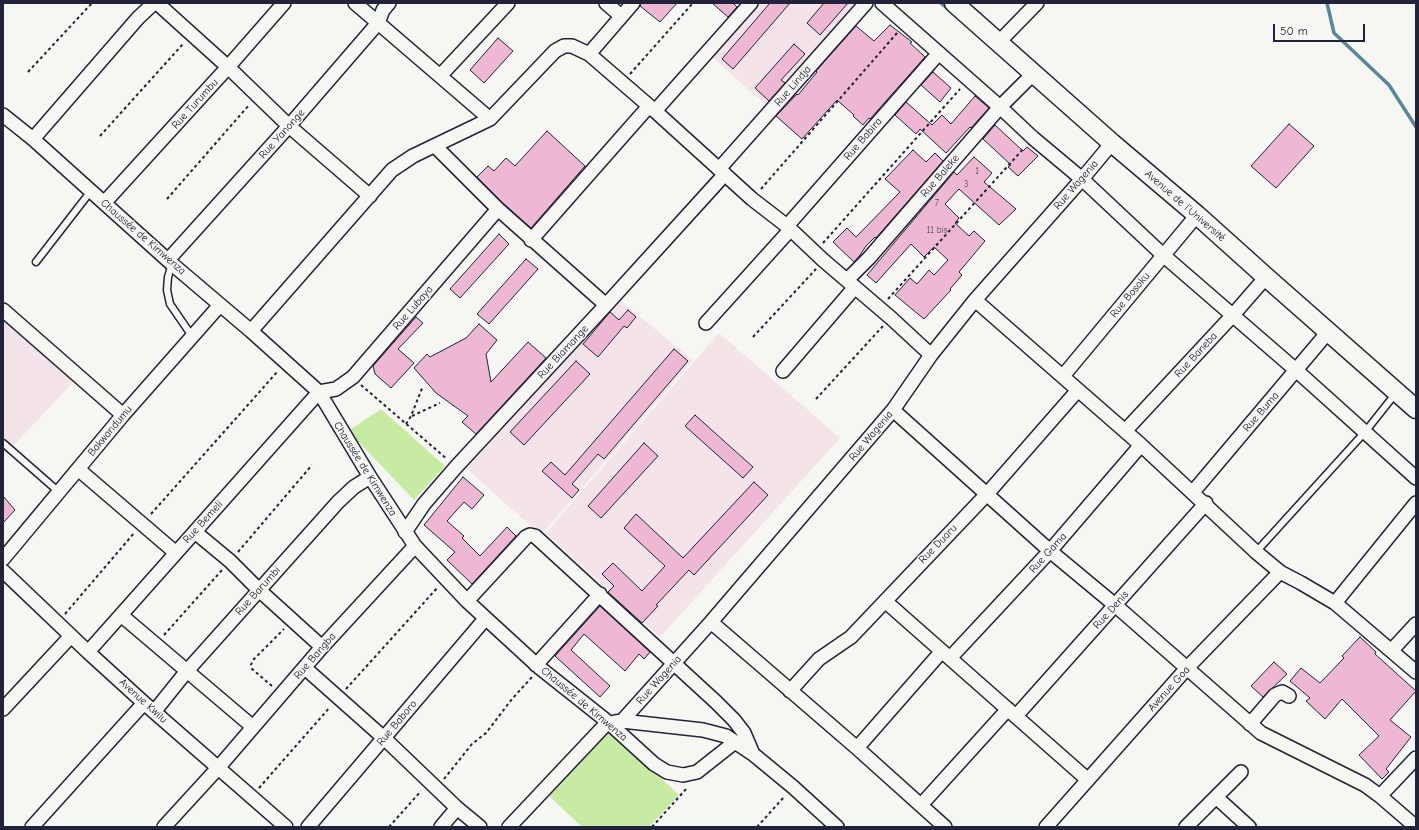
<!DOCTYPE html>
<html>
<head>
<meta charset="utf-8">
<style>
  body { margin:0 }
  #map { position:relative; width:1419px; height:830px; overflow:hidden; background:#f6f6f2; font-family:"Comic Neue",sans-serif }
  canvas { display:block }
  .frame { position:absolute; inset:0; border:4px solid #22223b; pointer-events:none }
  .scale { position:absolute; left:1273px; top:24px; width:92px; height:18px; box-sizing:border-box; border:2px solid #22223b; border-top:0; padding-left:5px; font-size:12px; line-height:14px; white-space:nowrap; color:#22223b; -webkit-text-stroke:3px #f6f6f2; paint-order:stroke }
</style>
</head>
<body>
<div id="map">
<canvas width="1419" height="830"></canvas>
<div class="frame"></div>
<div class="scale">50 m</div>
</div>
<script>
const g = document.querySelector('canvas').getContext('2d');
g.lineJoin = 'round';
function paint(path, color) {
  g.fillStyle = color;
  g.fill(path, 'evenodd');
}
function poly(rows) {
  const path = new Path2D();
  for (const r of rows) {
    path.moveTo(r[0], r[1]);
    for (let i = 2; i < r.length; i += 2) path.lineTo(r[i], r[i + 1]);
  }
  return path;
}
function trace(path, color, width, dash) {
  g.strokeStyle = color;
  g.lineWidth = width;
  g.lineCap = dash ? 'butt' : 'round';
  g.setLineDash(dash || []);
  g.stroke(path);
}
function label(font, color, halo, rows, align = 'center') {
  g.font = font + ' "Comic Neue",sans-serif';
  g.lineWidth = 3;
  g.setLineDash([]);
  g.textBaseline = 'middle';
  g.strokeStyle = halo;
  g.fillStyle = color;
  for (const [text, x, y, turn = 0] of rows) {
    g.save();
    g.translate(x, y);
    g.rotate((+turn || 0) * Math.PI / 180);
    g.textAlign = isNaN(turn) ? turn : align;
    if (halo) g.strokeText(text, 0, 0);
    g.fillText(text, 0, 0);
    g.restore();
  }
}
paint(poly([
  [759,3,861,3,767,106,711,56],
  [619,300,693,360,541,535,467,469],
  [3,311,75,380,3,457],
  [719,333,840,438,660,637,546,533]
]), '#f4e3e8');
paint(poly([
  [381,409,445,466,414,500,348,431],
  [606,726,679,795,649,827,582,827,545,792]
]), '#c8eba4');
trace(poly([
  [941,3,950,10],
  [1327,3,1334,33,1389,85,1416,127]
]), '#58879a', 3.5);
const building = poly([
  [641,3,677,3,660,22,640,6,641,3],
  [712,3,733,3,737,7,728,17,712,3],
  [770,3,790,3,733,69,722,59,770,3],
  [824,3,848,3,820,35,807,23,824,3],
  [890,25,912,42,910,43,925,57,870,119,869,118,863,125,853,116,854,115,837,100,802,139,776,116,797,94,798,95,817,72,816,71,856,26,874,41,890,25],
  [498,38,513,51,484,83,470,70,498,38],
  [794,44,805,54,781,80,785,83,769,101,755,88,794,44],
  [933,72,951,88,940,102,921,85,933,72],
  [975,96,989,108,971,128,970,127,946,153,920,129,916,134,895,115,906,102,932,125,942,115,951,124,975,96],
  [1289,124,1314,146,1276,188,1251,166,1289,124],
  [995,125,1023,151,1027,147,1038,156,1018,176,1008,167,1011,165,983,139,995,125],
  [547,131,585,166,531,228,503,203,477,177,488,166,494,171,506,158,515,166,547,131],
  [913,150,926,162,935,153,943,161,876,238,875,237,866,246,860,255,854,262,833,242,847,228,856,237,900,192,885,179,913,150],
  [974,157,992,173,984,182,1016,209,999,225,959,189,945,204,959,218,955,223,969,236,974,231,985,241,959,272,962,275,950,289,951,290,924,319,895,295,910,278,917,284,929,270,934,275,948,260,934,247,924,257,911,244,876,283,867,275,954,172,957,175,974,157],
  [499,234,509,244,460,298,450,289,499,234],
  [526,259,538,269,489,324,477,314,526,259],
  [628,310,636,317,627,328,624,326,598,357,583,344,610,312,619,320,628,310],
  [416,317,423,323,398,349,414,363,391,388,375,374,373,366,416,317],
  [479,324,497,340,486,354,491,382,528,342,546,358,476,434,462,422,468,416,436,393,414,368,427,354,430,357,466,338,479,324],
  [674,349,688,361,604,459,598,454,572,484,579,490,572,498,542,471,551,462,565,475,674,349],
  [576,361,590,374,524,445,510,432,576,361],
  [695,415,753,467,743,478,685,426,695,415],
  [644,443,658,456,601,518,588,506,644,443],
  [463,477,484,495,472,509,464,502,447,521,464,536,462,538,480,556,507,527,516,536,472,584,447,560,455,552,424,525,463,477],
  [754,482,768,495,694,575,689,570,656,605,658,606,642,623,608,592,614,586,602,574,613,563,642,591,665,566,624,528,636,514,683,558,754,482],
  [3,496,15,510,3,523,3,496],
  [600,606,650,652,644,659,639,654,625,671,584,634,571,650,610,686,600,697,555,656,600,606],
  [1360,637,1376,652,1375,654,1416,691,1390,720,1411,737,1386,769,1389,772,1382,779,1359,755,1379,736,1342,699,1325,719,1306,701,1310,698,1290,681,1301,668,1320,683,1344,658,1342,656,1360,637],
  [1274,662,1287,674,1263,697,1251,686,1274,662]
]);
paint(building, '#eeb8d2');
trace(building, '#22223b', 1);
const lane = poly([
  [36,262,91,191],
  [172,264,168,277,167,290,170,304,192,336],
  [3,443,59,492],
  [1256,552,1365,432,1396,393]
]);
const street = poly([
  [157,3,228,67,289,126,370,196],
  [355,3,490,119],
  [606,3,621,16],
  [882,3,1000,107,1033,138,1082,179,1163,255,1297,371,1416,478],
  [998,43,1037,3],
  [589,54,633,3],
  [440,76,508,3],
  [655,111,751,3],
  [3,115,33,139,172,264,251,331,319,392,370,477,415,546,467,601,540,668,608,722,654,764,667,772,683,775,697,772,735,742],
  [33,139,138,18,154,3],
  [435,146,498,209,606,305],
  [719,169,866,3],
  [104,203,228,67,284,3],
  [787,226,939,53],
  [531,240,649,106],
  [168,260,289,126,378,23,383,10,389,3],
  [847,280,869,258,1000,107,1034,73],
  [975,300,1141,445,1256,552,1280,572],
  [3,310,123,415],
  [706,323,790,230],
  [251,331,392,170,413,156,490,119,555,51,564,46,572,46,589,54,655,111,752,199,787,226,823,260,891,318,931,355],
  [783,371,855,287],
  [1063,376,1197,215],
  [893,410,1050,551,1115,605,1261,733,1365,785,1380,796,1416,827],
  [1125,431,1233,315,1266,277],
  [78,469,176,553],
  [1193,492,1328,332],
  [195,532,230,561,259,590,322,647],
  [405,532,424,504,456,467,606,305,725,174],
  [3,559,123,415,220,305],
  [3,571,88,652,144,703,286,827],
  [467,601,526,537,530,535,535,536,716,702,734,720,744,733,753,754],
  [885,601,1088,780],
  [1335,603,1416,503],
  [121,615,253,727],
  [711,622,857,748,945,827],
  [1392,650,1416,624],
  [88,652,319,392,336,389,353,377,498,209],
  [950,658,1050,551,1141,445],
  [536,665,600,594],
  [305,668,385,739,457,808,480,827],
  [790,691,819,659,851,637,987,494,1078,390],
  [3,709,71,636],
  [154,712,186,672,338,502,354,487,370,477],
  [1016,716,1206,503],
  [622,721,711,622,893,410,931,355,975,300,1082,179,1112,143],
  [615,722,622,721,703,730,726,736,753,754,793,787,837,827],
  [1250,724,1275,695,1282,692,1289,696],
  [857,748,942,651],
  [1380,796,1416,758],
  [1216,797,1249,827],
  [921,805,1008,709],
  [32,827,144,703],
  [164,827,218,768,322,647,415,546],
  [308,827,485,619],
  [441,827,457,808],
  [509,827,608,722],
  [1046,827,1187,668,1280,572,1301,583,1335,603,1416,672],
  [1186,827,1241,772]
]);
const secondary = poly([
  [954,3,1112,143,1197,215,1266,277,1416,409]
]);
trace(lane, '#22223b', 9);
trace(street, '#22223b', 16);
trace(secondary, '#22223b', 21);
trace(poly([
  [28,72,92,3],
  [630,74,693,3],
  [100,136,183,44],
  [761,189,897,33],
  [167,199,249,105],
  [823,243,960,89],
  [888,299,1024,148],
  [753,337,816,269],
  [361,385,447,459],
  [816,399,883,326],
  [412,416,440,403],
  [406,424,411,416,423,386],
  [151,514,278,371],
  [238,552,312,465],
  [65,614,135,532],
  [164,635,222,570],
  [272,686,252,669,251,665,253,660,284,629],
  [346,689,438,587],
  [444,779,472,744,486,733,512,699,532,677],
  [259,788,330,707],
  [389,827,421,791],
  [652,827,687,788],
  [757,827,784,797]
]), '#22223b', 2, [3, 3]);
trace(lane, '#f6f6f2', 6);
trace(street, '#f6f6f2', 13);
trace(secondary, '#f6f6f2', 18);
label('9px', '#554861', null, [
  ["1",977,171],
  ["3",966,184],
  ["7",937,203],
  ["11 bis",937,230]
]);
label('11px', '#22223b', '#f6f6f2', [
  ["Rue Lindja",793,86,-49],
  ["Rue Turumbu",195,104,-48],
  ["Rue Yanonge",282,134,-48],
  ["Rue Babira",863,139,-49],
  ["Rue Baleke",940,176,-49],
  ["Rue Wagenia",1076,185,-49],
  ["Avenue de l’Université",1185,206,41],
  ["Chaussée de Kimwenza",143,237,41],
  ["Rue Bosoku",1130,295,-50],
  ["Rue Lubaya",413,308,-49],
  ["Rue Biamange",563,352,-47],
  ["Rue Baneba",1196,355,-47],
  ["Rue Buma",1261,412,-49],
  ["Bakwandumu",110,431,-50],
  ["Rue Wagenia",871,436,-50],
  ["Chaussée de Kimwenza",365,469,58],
  ["Rue Bemeli",203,522,-48],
  ["Rue Duaru",938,544,-46],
  ["Rue Gama",1048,553,-48],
  ["Rue Barumbi",258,591,-48],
  ["Rue Denis",1111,610,-48],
  ["Rue Bangba",315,656,-49],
  ["Rue Wagenia",659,680,-48],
  ["Avenue Goa",1169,689,-48],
  ["Avenue Kwilu",143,701,42],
  ["Chaussée de Kimwenza",584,704,40],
  ["Rue Baboro",397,723,-50]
]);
</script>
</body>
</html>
